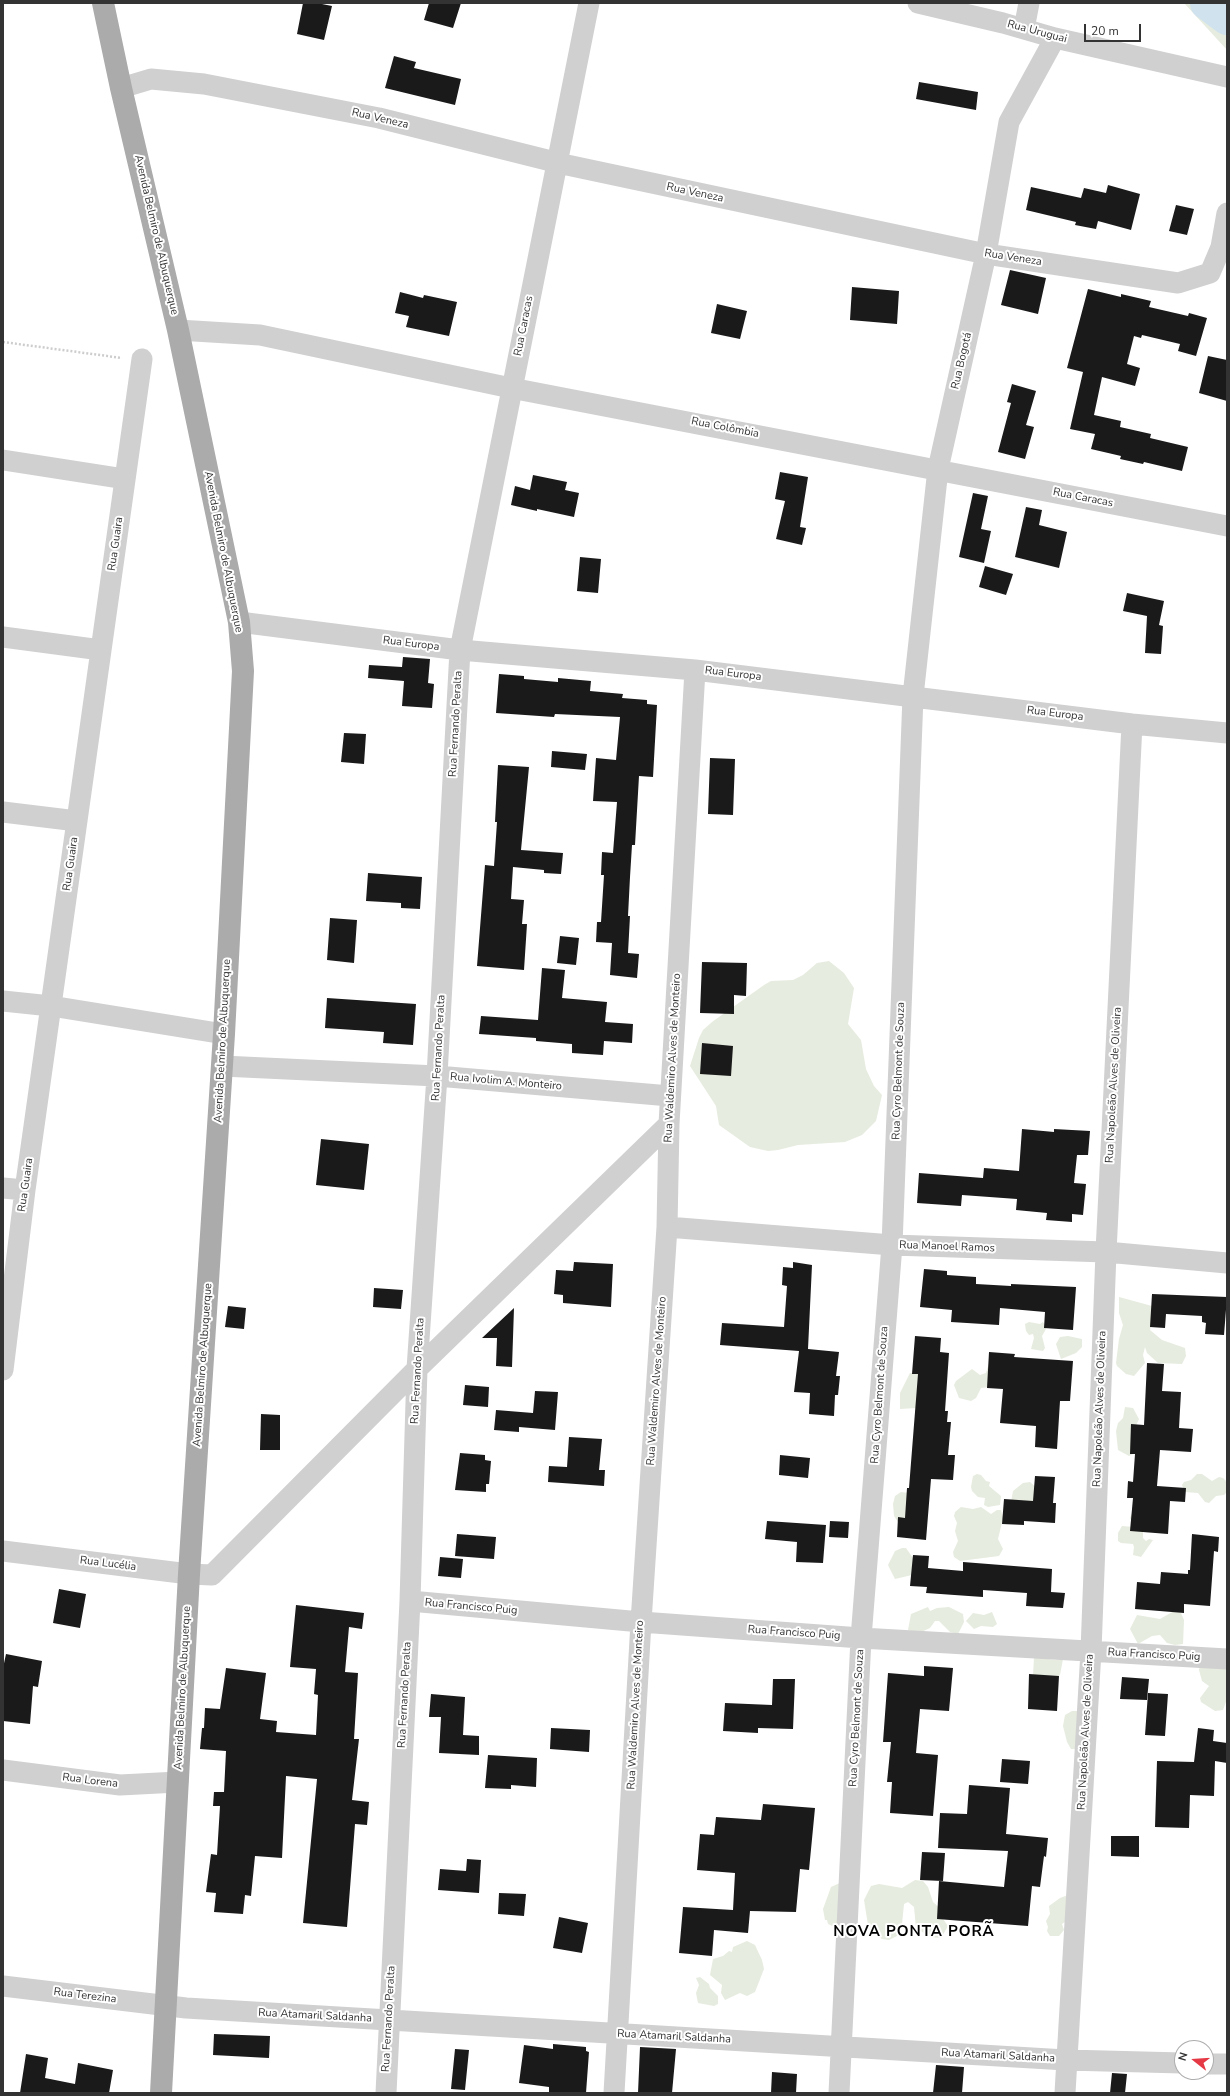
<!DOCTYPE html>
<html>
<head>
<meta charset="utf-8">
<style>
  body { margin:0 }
  #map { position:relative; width:1230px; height:2096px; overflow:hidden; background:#fff; font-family:"Nunito Sans",sans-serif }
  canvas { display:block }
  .frame { position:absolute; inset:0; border:4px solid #333; pointer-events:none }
  .north { position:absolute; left:1174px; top:2040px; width:40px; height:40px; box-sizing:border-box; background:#fff; border:1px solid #adadad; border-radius:50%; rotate:287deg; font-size:11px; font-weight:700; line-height:16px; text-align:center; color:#333 }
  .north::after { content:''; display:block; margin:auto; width:14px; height:18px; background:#e63946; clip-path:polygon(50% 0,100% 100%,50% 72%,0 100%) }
  .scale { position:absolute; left:1084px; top:24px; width:57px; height:18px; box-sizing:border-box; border:2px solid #333; border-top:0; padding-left:5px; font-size:12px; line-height:14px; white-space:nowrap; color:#333; -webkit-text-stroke:3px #fff; paint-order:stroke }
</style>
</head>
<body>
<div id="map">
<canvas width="1230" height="2096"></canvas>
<div class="frame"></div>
<div class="north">N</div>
<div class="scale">20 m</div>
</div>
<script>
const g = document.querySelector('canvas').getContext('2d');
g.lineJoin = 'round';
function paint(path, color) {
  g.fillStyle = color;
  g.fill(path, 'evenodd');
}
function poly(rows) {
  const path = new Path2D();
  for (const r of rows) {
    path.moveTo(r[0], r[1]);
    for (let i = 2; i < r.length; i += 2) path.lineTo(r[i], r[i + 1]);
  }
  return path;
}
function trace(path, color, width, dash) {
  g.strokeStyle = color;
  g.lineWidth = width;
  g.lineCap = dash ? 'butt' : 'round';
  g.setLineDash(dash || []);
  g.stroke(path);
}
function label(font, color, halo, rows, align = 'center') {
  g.font = font + ' "Nunito Sans",sans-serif';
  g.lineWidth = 4;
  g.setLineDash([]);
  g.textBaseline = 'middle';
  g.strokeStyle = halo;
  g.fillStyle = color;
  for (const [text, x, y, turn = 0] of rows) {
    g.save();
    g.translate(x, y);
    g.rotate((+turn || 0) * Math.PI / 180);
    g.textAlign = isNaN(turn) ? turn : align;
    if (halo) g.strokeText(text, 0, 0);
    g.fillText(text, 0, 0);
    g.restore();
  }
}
paint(poly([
  [1184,3,1227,3,1227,50],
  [829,961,844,973,854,988,848,1024,861,1040,866,1069,874,1086,882,1095,876,1121,862,1135,845,1142,798,1145,778,1150,768,1151,750,1147,719,1125,716,1106,690,1066,699,1038,703,1030,712,1022,764,985,771,981,793,980,803,975,817,963],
  [1119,1297,1152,1306,1154,1314,1150,1330,1162,1340,1185,1348,1186,1356,1182,1364,1158,1363,1147,1353,1145,1347,1143,1355,1145,1363,1134,1376,1126,1374,1117,1366,1116,1363,1119,1339,1123,1325,1119,1313],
  [1029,1322,1040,1324,1043,1322,1045,1325,1046,1329,1042,1336,1045,1348,1043,1351,1031,1349,1034,1338,1033,1334,1029,1335,1026,1331,1025,1324],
  [1068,1336,1082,1339,1082,1347,1076,1353,1061,1359,1056,1344,1060,1337],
  [989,1363,990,1387,981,1388,976,1398,971,1401,959,1398,954,1385,956,1381,972,1369,980,1375,986,1373],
  [910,1373,918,1373,921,1392,916,1408,900,1409,900,1393],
  [1125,1407,1133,1408,1139,1419,1134,1430,1135,1450,1133,1454,1129,1456,1118,1450,1116,1431,1118,1423,1123,1418],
  [977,1474,981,1475,986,1481,990,1482,989,1486,1001,1496,1000,1505,988,1507,984,1505,985,1498,978,1497,972,1491,971,1487,973,1476],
  [1197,1474,1202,1474,1212,1481,1219,1477,1223,1478,1227,1482,1227,1492,1224,1495,1216,1496,1209,1503,1205,1502,1198,1493,1185,1492,1182,1485,1184,1482,1191,1480],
  [1030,1482,1037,1488,1037,1500,1020,1504,1011,1502,1013,1491,1023,1483],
  [901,1492,909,1493,911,1515,901,1522,898,1522,894,1516,893,1504,895,1496],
  [961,1507,973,1509,981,1507,991,1514,997,1510,1001,1510,1003,1518,998,1539,1003,1549,999,1556,960,1561,954,1557,953,1552,958,1541,955,1531,957,1523,954,1516,955,1512],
  [1133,1511,1143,1526,1143,1538,1146,1541,1149,1539,1153,1540,1141,1557,1133,1555,1134,1547,1133,1544,1121,1543,1118,1541,1118,1533,1122,1526,1134,1527,1130,1518],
  [902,1548,906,1548,913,1558,912,1575,895,1579,888,1565,895,1551],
  [928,1607,930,1611,937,1608,949,1607,963,1614,964,1622,958,1634,950,1632,939,1621,935,1621,930,1628,919,1633,908,1630,911,1614],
  [1174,1611,1181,1613,1184,1620,1183,1644,1175,1645,1167,1643,1160,1635,1152,1636,1138,1644,1130,1629,1137,1615,1160,1619],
  [992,1612,997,1624,993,1627,981,1626,974,1629,966,1621,973,1613,984,1615],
  [1034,1657,1055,1660,1063,1659,1060,1675,1053,1680,1033,1676],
  [1227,1663,1227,1699,1223,1710,1215,1711,1201,1702,1200,1698,1209,1686,1202,1681,1199,1670,1200,1665],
  [1072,1711,1080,1711,1080,1749,1071,1749,1067,1742,1063,1726,1065,1715],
  [915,1880,923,1881,928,1887,933,1902,943,1911,943,1919,948,1926,941,1938,930,1937,916,1928,914,1907,908,1902,904,1904,902,1924,897,1936,889,1940,882,1939,869,1931,864,1900,871,1886,879,1884,902,1888],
  [842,1882,839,1929,828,1924,827,1920,825,1920,823,1909,831,1887],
  [1068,1895,1065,1922,1062,1924,1064,1930,1059,1936,1050,1936,1047,1931,1048,1927,1046,1921,1050,1914,1049,1906,1060,1898],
  [747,1941,755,1945,762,1960,764,1969,755,1992,747,1996,740,1993,725,2000,721,1993,722,1985,710,1975,713,1959,723,1956,729,1951,732,1952,733,1947],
  [700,1977,709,1984,710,1988,718,1996,718,2004,714,2006,698,2003,696,1993,699,1985,696,1978]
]), '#e6ecdf');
trace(poly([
  [1207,3,1227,18]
]), '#cfe2ee', 34);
paint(poly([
  [303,3,317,3,332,6,324,40,297,34],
  [429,3,461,3,453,28,424,20],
  [394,56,416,62,414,68,461,79,455,105,385,88],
  [919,82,978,92,976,110,916,99],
  [1108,185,1140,194,1131,230,1098,221,1096,229,1075,225,1076,222,1026,210,1031,187,1081,198,1084,188,1106,193],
  [1176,205,1194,209,1187,235,1169,231],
  [1010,270,1046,278,1038,314,1001,305],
  [852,287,899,291,897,324,850,320],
  [1088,289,1121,297,1121,294,1151,301,1149,307,1188,316,1189,313,1207,318,1196,356,1178,351,1180,344,1142,335,1141,338,1134,336,1127,364,1140,368,1135,386,1102,377,1094,415,1121,421,1120,427,1151,434,1150,438,1188,447,1182,471,1144,462,1143,464,1120,459,1121,456,1091,449,1095,434,1070,429,1083,372,1067,368],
  [400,292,423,298,424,295,457,302,449,336,406,327,409,316,395,313],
  [717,304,747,311,740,339,711,333],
  [1208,356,1227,360,1227,401,1199,393],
  [1012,384,1036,391,1026,425,1034,427,1025,459,998,452,1011,403,1007,402],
  [780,472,808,477,800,527,806,528,802,545,776,539,785,501,775,499],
  [533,475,567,482,565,490,579,493,574,517,537,509,537,511,511,505,515,486,530,490],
  [973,493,988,496,981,529,991,531,984,563,959,557],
  [1026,507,1042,510,1039,525,1067,532,1059,568,1015,557],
  [580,557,601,559,598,593,577,591],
  [985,566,1013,574,1006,595,979,587],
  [1127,593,1164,601,1159,625,1163,626,1161,654,1145,653,1147,616,1123,611],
  [403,657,430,659,428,683,434,684,432,708,402,706,404,681,368,678,369,665,402,667],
  [499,674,524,676,524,679,558,682,558,678,591,681,590,691,623,694,622,698,647,700,647,704,657,705,653,777,639,776,635,845,632,845,630,877,628,916,630,916,628,953,639,954,637,978,610,975,612,943,596,942,597,922,601,922,604,875,601,875,602,852,613,853,617,802,593,801,596,758,616,760,620,717,555,714,554,717,496,713],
  [344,733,366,734,364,764,341,762],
  [552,751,587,754,585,770,551,767],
  [710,758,735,759,733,815,708,814],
  [498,765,529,767,521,850,563,853,561,874,544,873,544,870,513,867,511,899,524,900,522,924,527,924,524,970,477,966,485,865,494,866,497,822,495,822],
  [368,873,422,877,420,909,401,908,401,903,366,901],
  [330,918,357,920,354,963,327,960],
  [560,936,579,938,576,965,557,963],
  [702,962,747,963,746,996,734,995,734,1014,700,1013],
  [542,968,565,970,562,998,607,1002,605,1022,633,1024,632,1043,604,1041,603,1055,572,1053,572,1044,536,1041,536,1038,479,1034,481,1016,538,1020],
  [327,998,416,1004,413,1045,383,1043,384,1032,325,1028],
  [702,1043,733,1046,731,1076,700,1074],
  [1022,1129,1054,1132,1054,1129,1090,1131,1088,1155,1077,1155,1074,1183,1086,1184,1083,1215,1072,1214,1072,1222,1046,1220,1047,1213,1016,1210,1017,1199,962,1195,961,1206,917,1203,919,1173,983,1178,984,1168,1019,1171],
  [321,1139,369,1144,364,1190,316,1185],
  [574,1262,613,1264,611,1307,563,1303,563,1295,554,1294,556,1270,573,1271],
  [793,1262,812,1265,808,1349,839,1352,836,1376,840,1376,838,1395,835,1395,834,1416,809,1414,810,1393,794,1392,799,1351,720,1345,722,1323,784,1327,787,1286,782,1285,783,1267,793,1268],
  [924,1269,947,1271,947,1275,976,1277,976,1284,1011,1286,1011,1284,1076,1287,1073,1330,1044,1328,1045,1312,1000,1308,999,1325,951,1322,952,1310,920,1307],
  [374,1288,403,1290,401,1309,373,1307],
  [1152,1294,1227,1297,1224,1335,1205,1334,1206,1323,1202,1322,1202,1316,1166,1314,1165,1328,1150,1327],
  [228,1306,246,1308,244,1329,225,1327],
  [514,1308,512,1367,496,1366,497,1338,482,1338],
  [915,1336,941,1338,940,1352,949,1353,945,1411,948,1411,947,1422,951,1422,948,1455,955,1455,953,1480,931,1479,926,1540,897,1537,898,1517,905,1518,907,1488,909,1488,918,1374,912,1374],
  [989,1352,1015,1354,1014,1357,1073,1361,1070,1401,1060,1401,1057,1449,1035,1447,1036,1426,1000,1423,1003,1389,987,1388],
  [1147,1363,1164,1364,1162,1391,1181,1392,1179,1428,1193,1429,1191,1452,1160,1450,1157,1486,1186,1488,1185,1502,1170,1501,1168,1534,1130,1531,1133,1498,1127,1498,1128,1481,1133,1482,1135,1454,1130,1454,1131,1424,1144,1425],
  [465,1385,489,1387,488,1407,463,1405],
  [535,1391,558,1392,555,1430,519,1427,519,1432,494,1430,496,1410,533,1413],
  [261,1414,280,1415,280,1450,260,1450],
  [569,1437,602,1439,599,1470,605,1470,604,1486,548,1482,549,1466,567,1467],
  [460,1453,485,1455,485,1460,491,1461,489,1484,486,1484,486,1492,455,1490],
  [780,1455,810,1458,808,1478,779,1475],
  [1035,1476,1055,1477,1053,1503,1056,1503,1055,1523,1024,1521,1024,1525,1002,1524,1004,1499,1033,1501],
  [767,1521,826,1525,823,1563,796,1562,797,1542,765,1539],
  [830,1521,849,1522,848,1538,829,1537],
  [457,1534,496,1537,494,1559,455,1556],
  [1192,1534,1219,1537,1218,1552,1214,1551,1210,1606,1184,1604,1184,1613,1135,1609,1137,1582,1160,1584,1161,1572,1188,1574,1188,1570,1190,1570],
  [913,1555,929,1556,928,1568,963,1571,963,1562,1052,1569,1051,1592,1065,1593,1063,1608,1026,1606,1027,1593,983,1590,983,1597,926,1593,927,1587,910,1586],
  [440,1557,463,1559,461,1578,438,1576],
  [59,1589,86,1594,80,1628,53,1623],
  [296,1605,364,1613,362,1629,349,1627,345,1672,358,1673,354,1739,359,1739,352,1800,369,1802,367,1825,355,1824,347,1927,303,1923,317,1779,286,1776,282,1858,255,1856,251,1896,245,1895,243,1914,214,1912,216,1893,206,1892,211,1854,217,1855,220,1806,213,1806,214,1792,224,1792,226,1751,200,1749,202,1728,204,1728,205,1708,220,1709,226,1668,266,1673,260,1719,277,1721,276,1732,316,1735,318,1695,314,1694,316,1669,290,1667],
  [6,1654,42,1661,38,1687,33,1686,30,1724,3,1721,3,1668],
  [924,1666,953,1668,949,1711,920,1709,916,1753,938,1755,933,1816,890,1813,892,1782,887,1782,891,1742,883,1742,888,1673,924,1676],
  [1029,1674,1059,1676,1057,1711,1028,1709],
  [1122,1677,1149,1679,1147,1700,1120,1699],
  [773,1679,795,1679,793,1729,758,1728,758,1733,723,1731,725,1703,772,1705],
  [1148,1693,1168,1694,1165,1736,1145,1735],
  [431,1694,465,1697,463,1735,479,1736,479,1755,439,1753,441,1717,429,1717],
  [551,1728,590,1730,589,1752,550,1749],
  [1198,1728,1214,1730,1213,1741,1227,1743,1227,1763,1215,1761,1214,1796,1190,1795,1189,1828,1155,1827,1157,1761,1194,1762],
  [488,1755,537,1758,536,1787,511,1785,511,1789,485,1788],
  [1002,1759,1030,1761,1028,1784,1000,1782],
  [969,1785,1010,1788,1006,1834,1048,1838,1046,1857,1044,1856,1040,1887,1032,1886,1028,1926,937,1919,939,1881,1004,1887,1008,1851,938,1848,940,1813,967,1814],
  [763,1804,815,1808,809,1870,800,1869,796,1912,750,1911,748,1933,714,1930,712,1956,679,1953,683,1907,733,1910,735,1873,697,1870,700,1834,714,1835,716,1817,761,1820],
  [1111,1836,1139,1836,1139,1857,1111,1856],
  [922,1852,945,1853,943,1881,920,1880],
  [467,1859,481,1860,479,1893,438,1890,440,1869,466,1871],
  [499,1893,526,1894,524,1916,498,1914],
  [559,1917,588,1923,582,1953,553,1948],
  [214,2034,270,2036,269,2058,213,2055],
  [553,2044,586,2047,586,2051,589,2052,586,2093,549,2093,549,2087,519,2083,524,2045,553,2049],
  [640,2047,676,2049,672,2093,638,2093],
  [455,2049,469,2050,465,2090,451,2089],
  [26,2054,48,2058,45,2078,75,2084,78,2063,113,2070,109,2093,20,2093],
  [936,2065,964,2067,962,2093,933,2093],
  [772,2072,797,2074,796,2093,771,2093],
  [1112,2073,1127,2074,1125,2093,1110,2093]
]), '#1a1a1a');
trace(poly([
  [3,342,122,358]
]), '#cdcdcd', 2.5, [2, 2]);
trace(poly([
  [918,3,1003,23,1055,38,1227,77],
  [1024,29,1029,3],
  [121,88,151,79,204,84,379,118,567,165,986,254,1178,283,1210,273,1221,247,1227,213],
  [178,330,260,335,511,388,1227,526],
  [3,460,125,479],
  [239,622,460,650,695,670,1132,724,1227,733],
  [3,637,101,650],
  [3,812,77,821],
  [3,1001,51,1006,224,1034],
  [222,1066,437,1076,670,1096],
  [3,1188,25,1190],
  [667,1227,892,1245,1106,1252,1227,1263],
  [3,1370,25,1190,142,359],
  [3,1551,189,1574,212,1575,417,1369,669,1124],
  [410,1601,641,1622,861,1638,1227,1659],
  [3,1770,120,1785,178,1782],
  [3,1986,186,2008,1066,2060,1182,2063],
  [1206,2064,1227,2064],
  [386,2093,410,1601,417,1369,437,1076,460,650,589,3],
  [614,2093,641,1622,667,1227,669,1124,695,670],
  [839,2093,861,1638,892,1245,913,696,938,469,986,254,1009,122,1055,38],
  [1065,2093,1091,1651,1106,1252,1132,724]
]), '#d0d0d0', 21);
trace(poly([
  [103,3,121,88,178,330,239,622,243,671,224,1034,189,1574,161,2093]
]), '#ababab', 22);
label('11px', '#333', '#fff', [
  ["Rua Uruguai",1037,32,15],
  ["Rua Veneza",380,119,13],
  ["Rua Veneza",695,193,12],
  ["Avenida Belmiro de Albuquerque",156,235,77],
  ["Rua Veneza",1013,258,9],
  ["Rua Caracas",524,326,-79],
  ["Rua Bogotá",962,361,-77],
  ["Rua Colômbia",725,428,11],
  ["Rua Caracas",1083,498,11],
  ["Rua Guaira",116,544,-82],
  ["Avenida Belmiro de Albuquerque",223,552,79],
  ["Rua Europa",411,644,7],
  ["Rua Europa",733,674,7],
  ["Rua Europa",1055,714,7],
  ["Rua Fernando Peralta",456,724,-87],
  ["Rua Guaira",71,864,-82],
  ["Avenida Belmiro de Albuquerque",223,1041,-87],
  ["Rua Fernando Peralta",439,1048,-87],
  ["Rua Waldemiro Alves de Monteiro",673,1058,-87],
  ["Rua Cyro Belmont de Souza",899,1071,-88],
  ["Rua Ivolim A. Monteiro",506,1082,5],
  ["Rua Napoleão Alves de Oliveira",1114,1085,-87],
  ["Rua Guaira",26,1185,-82],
  ["Rua Manoel Ramos",947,1247,2],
  ["Avenida Belmiro de Albuquerque",203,1365,-86],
  ["Rua Fernando Peralta",418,1371,-87],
  ["Rua Waldemiro Alves de Monteiro",657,1381,-86],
  ["Rua Cyro Belmont de Souza",880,1395,-86],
  ["Rua Napoleão Alves de Oliveira",1100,1409,-88],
  ["Rua Lucélia",108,1564,7],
  ["Rua Francisco Puig",471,1607,5],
  ["Rua Francisco Puig",794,1633,4],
  ["Rua Francisco Puig",1154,1655,3],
  ["Avenida Belmiro de Albuquerque",183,1688,-87],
  ["Rua Fernando Peralta",405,1695,-87],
  ["Rua Waldemiro Alves de Monteiro",636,1705,-87],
  ["Rua Cyro Belmont de Souza",857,1718,-87],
  ["Rua Napoleão Alves de Oliveira",1086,1732,-87],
  ["Rua Lorena",90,1781,7],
  ["Rua Terezina",85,1996,7],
  ["Rua Atamaril Saldanha",315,2016,3],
  ["Rua Fernando Peralta",389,2019,-87],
  ["Rua Atamaril Saldanha",674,2037,3],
  ["Rua Atamaril Saldanha",998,2056,3]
]);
g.letterSpacing = '1px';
label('bold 15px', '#000', '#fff', [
  ["NOVA PONTA PORÃ",914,1932]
]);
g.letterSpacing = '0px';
</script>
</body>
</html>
